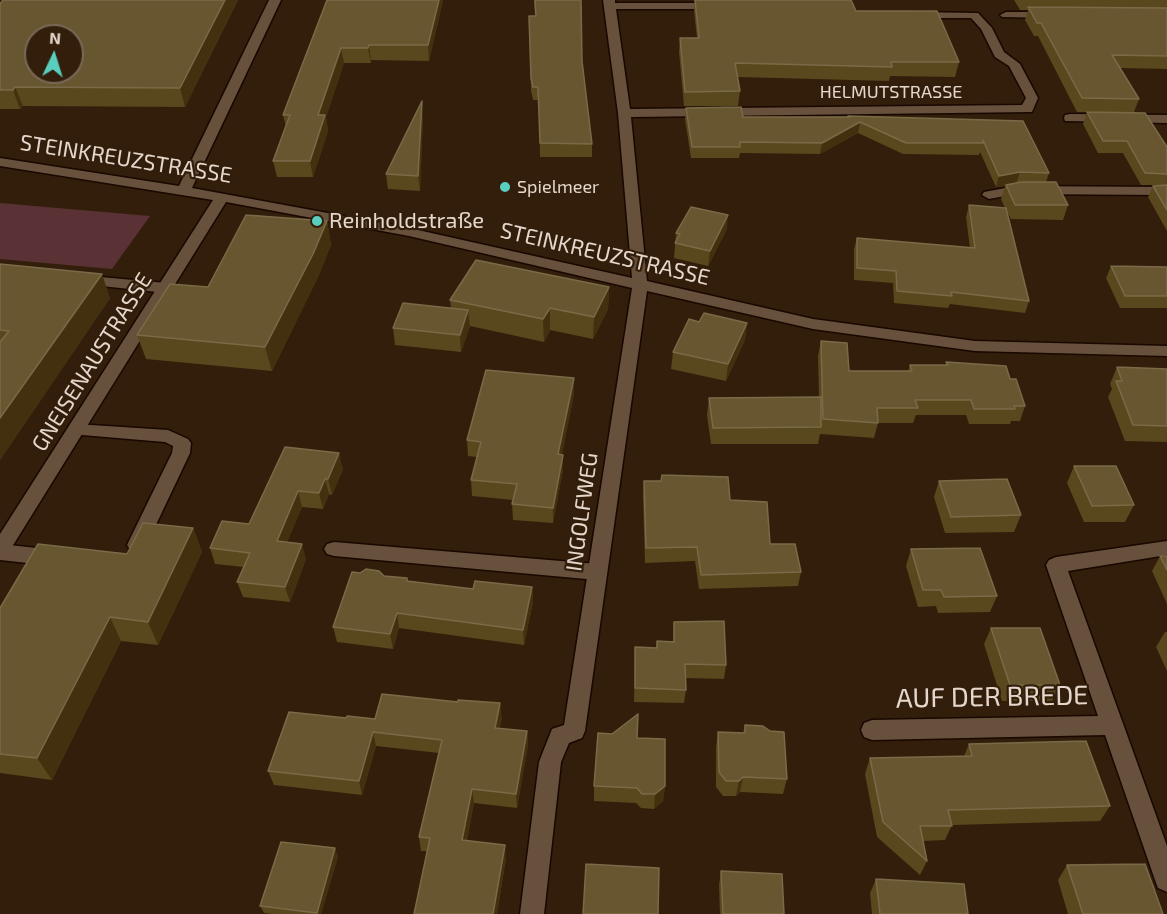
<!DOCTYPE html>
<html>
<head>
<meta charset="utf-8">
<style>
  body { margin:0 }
  #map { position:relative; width:1167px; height:914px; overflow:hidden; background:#321e0b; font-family:"Exo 2",sans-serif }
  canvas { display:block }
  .north { position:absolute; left:24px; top:24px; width:60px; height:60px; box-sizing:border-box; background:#321e0b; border:2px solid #7a6858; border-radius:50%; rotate:4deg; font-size:16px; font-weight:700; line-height:24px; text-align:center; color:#e5d7cc }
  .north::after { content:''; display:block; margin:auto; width:21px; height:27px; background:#5acebe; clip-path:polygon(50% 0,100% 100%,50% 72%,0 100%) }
</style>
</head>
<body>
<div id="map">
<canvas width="1167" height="914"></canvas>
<div class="north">N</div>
</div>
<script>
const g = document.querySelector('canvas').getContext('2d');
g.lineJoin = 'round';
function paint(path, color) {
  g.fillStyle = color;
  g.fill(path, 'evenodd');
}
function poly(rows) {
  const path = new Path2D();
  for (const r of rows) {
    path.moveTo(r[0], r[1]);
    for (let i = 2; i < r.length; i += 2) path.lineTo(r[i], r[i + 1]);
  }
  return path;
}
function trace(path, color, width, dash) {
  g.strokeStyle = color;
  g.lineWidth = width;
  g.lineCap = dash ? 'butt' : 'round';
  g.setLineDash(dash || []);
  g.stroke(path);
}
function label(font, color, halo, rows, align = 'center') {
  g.font = font + ' "Exo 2",sans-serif';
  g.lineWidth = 4.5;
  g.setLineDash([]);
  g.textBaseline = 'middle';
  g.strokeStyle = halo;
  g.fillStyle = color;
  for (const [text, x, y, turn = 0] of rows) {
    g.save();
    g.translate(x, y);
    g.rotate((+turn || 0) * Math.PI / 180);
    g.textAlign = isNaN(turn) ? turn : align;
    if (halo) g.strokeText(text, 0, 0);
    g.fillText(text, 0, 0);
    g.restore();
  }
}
paint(poly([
  [0,203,150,216,112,269,0,259]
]), '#5a3134');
const lane = poly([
  [1016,186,1167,187,1167,195,1016,194,989,199,982,195,984,192,1016,186],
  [79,275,166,283,174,288,166,293,74,283,71,280,74,277,79,275],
  [76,424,168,430,188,439,191,443,190,453,144,550,137,552,130,550,127,545,172,453,173,446,165,442,70,434,67,430,70,426,76,424],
  [334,542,597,564,604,567,607,572,604,577,597,580,334,556,327,554,324,549,327,544,334,542],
  [0,544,55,550,62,553,65,558,62,563,55,566,0,560,0,544]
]);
const street = poly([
  [269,0,281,0,192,188,409,228,632,278,618,113,603,0,615,0,615,3,719,3,725,6,719,9,616,9,630,109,1022,105,1026,98,1009,66,995,57,981,29,971,18,914,18,908,15,914,12,978,13,992,28,1004,52,1020,64,1038,98,1032,112,631,117,647,281,813,319,975,341,1167,346,1167,356,975,351,813,329,647,291,585,731,582,738,569,743,561,762,544,914,520,914,539,762,552,729,564,725,632,288,409,236,226,202,7,555,0,558,0,534,213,200,0,166,0,158,179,186,269,0],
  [1006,12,1049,12,1055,15,1049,18,1002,17,1000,15,1006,12],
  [1070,114,1167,115,1167,123,1065,121,1064,118,1065,115,1070,114],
  [1167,541,1167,555,1068,571,1167,846,1167,892,1158,888,1155,880,1105,735,872,740,864,737,861,730,864,723,872,720,1098,716,1046,565,1049,560,1056,557,1167,541]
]);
trace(lane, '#190700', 3);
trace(street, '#190700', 3);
paint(lane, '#67513c');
paint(street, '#67513c');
paint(poly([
  [238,0,185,107,23,106,20,109,0,109,0,4],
  [327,0,443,0,429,61,371,60,371,63,344,63,326,117,328,131,313,177,277,177,273,161,286,127,283,115],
  [534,0,581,0,582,61,592,144,592,157,540,157,539,100,533,100,531,91,529,16,535,16],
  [693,0,849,0,856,11,959,62,955,77,890,76,889,81,738,77,740,91,738,106,684,106,679,52,680,38,697,38,694,11,695,1],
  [1014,0,1167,0,1167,69,1120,68,1139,99,1134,112,1077,112,1038,36,1034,36,1025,20,1028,10,1020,10],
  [686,108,743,117,848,117,848,116,1023,121,1049,173,1046,182,1068,205,1063,220,1011,219,1006,209,1029,301,1025,313,950,304,948,308,894,303,893,283,854,280,854,249,857,238,970,248,966,217,969,205,1005,208,1001,199,1005,186,996,187,980,152,979,155,903,154,858,133,820,154,740,153,739,158,691,158,685,119],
  [1087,112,1167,147,1167,231,1148,197,1153,186,1163,185,1141,185,1123,153,1098,153,1083,124],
  [423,116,420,191,388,189,386,174],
  [327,221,331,245,318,277,272,371,146,359,137,335,208,287],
  [727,229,708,266,674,258,676,233],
  [0,264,110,298,0,460],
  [1111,266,1167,267,1167,308,1120,308,1106,278],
  [609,287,608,309,593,339,550,330,544,342,470,326,461,352,395,345,393,328,451,308,450,300],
  [747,323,745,340,726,381,671,369,673,352],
  [821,341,849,371,908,371,910,365,946,365,946,362,1010,379,1025,406,1020,421,1011,421,1010,424,969,424,966,415,916,415,913,423,878,423,874,438,820,434,818,444,711,444,707,415,709,398,819,397,818,356],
  [1117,367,1167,369,1167,442,1125,441,1108,397,1112,389,1110,384],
  [574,394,562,454,563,455,563,470,553,523,513,520,512,504,513,500,472,496,471,480,477,457,468,456,467,440],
  [285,447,343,469,332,495,329,494,323,509,302,507,287,542,306,559,290,602,243,597,237,582,244,567,215,564,210,548,249,524],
  [1074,466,1134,505,1125,522,1084,522,1067,483],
  [644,481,730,500,770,544,801,572,798,586,699,589,695,561,645,563,643,496],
  [939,481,1021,515,1014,532,945,533,934,497],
  [193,528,202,552,158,645,121,641,52,780,0,773,0,608,127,554],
  [911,549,997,596,990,612,938,613,936,606,918,607,906,566],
  [1160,556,1167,556,1167,604,1152,571],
  [384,576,407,578,408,581,473,589,532,587,533,602,524,645,399,628,393,649,337,642,333,627],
  [674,622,726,665,724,679,686,678,686,690,684,703,634,702,635,647,656,648,657,641,673,641],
  [991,628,1060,685,1052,701,1002,701,984,644],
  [1165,632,1167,632,1167,671,1156,647],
  [346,718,502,718,499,728,527,731,528,745,517,808,474,803,467,840,506,858,497,914,414,914,428,851,421,851,419,837,439,753,376,746,362,795,274,785,268,771],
  [745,725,787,779,783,794,740,792,736,796,723,796,716,787,716,747,718,732,743,733],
  [637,738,665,786,663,801,654,809,641,808,636,803,594,801,594,786],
  [969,744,1110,806,1100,821,952,825,945,840,923,841,927,861,920,875,877,837,865,774,870,758,964,756],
  [338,856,321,914,272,914,264,913,260,906],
  [1067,865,1163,914,1068,914,1058,880],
  [721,871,784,914,720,914,719,885],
  [876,879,968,914,872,914,870,893]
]), '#59471d');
paint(poly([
  [225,0,238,0,185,107,180,88],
  [439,0,443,0,429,61,428,45],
  [369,45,371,60,371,63,368,48],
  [341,48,344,63,326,117,328,131,313,177,310,161,318,115],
  [15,87,23,106,20,109,13,90],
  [422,101,423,116,420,191,418,176],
  [860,122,858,133,820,154,822,143],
  [1020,172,1016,184,996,187,999,176],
  [728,215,727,229,708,266,710,251],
  [327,221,331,245,318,277,272,371,265,347],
  [102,274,110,298,0,460,0,418],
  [609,287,608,309,593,339,594,317],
  [550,308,550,330,544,342,543,319],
  [468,310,470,327,461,352,460,335],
  [747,323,745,340,726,381,728,364],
  [574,378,574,394,559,470,558,454],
  [339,453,343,469,332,495,328,479],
  [563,455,563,470,553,523,553,508],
  [325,479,329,494,323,509,319,493],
  [298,491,302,507,281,556,277,541],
  [193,528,202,552,158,645,148,622],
  [302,544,306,559,290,602,285,587],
  [532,587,533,602,524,645,523,630],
  [397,613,399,628,393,649,390,634],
  [110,617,121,641,52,780,37,758],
  [500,703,502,718,497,742,495,728],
  [527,731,528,745,517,808,516,794],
  [373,732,376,746,362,795,359,781],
  [743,777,740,792,736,796,739,781],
  [665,786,663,801,654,809,655,794],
  [472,789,474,803,465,853,462,840],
  [505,845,506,858,497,914,493,914],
  [335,848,338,856,321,914,317,914]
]), '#43300e');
const building = poly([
  [3,0,225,0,180,88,15,87,13,90,0,90,0,4,3,0],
  [36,36,72,36,72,72,36,72,36,36],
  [327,0,439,0,428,45,369,45,368,48,341,48,318,115,325,115,310,161,273,161,290,115,283,115,327,0],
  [535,0,581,0,582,61,592,144,540,143,538,87,533,87,531,78,529,16,536,16,535,0],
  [695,0,851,0,856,11,937,11,959,62,891,62,892,67,735,63,740,91,685,92,680,38,699,38,695,0],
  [1028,7,1167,8,1167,56,1112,55,1139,99,1082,98,1041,23,1037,23,1028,7],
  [422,101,418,176,386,174,422,101],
  [741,107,743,117,851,117,848,116,1023,121,1049,173,1020,172,999,176,983,140,983,143,906,143,860,122,822,143,740,142,740,147,692,147,686,108,741,107],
  [1087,112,1145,113,1167,147,1167,174,1145,173,1127,141,1103,141,1087,112],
  [1021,182,1056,182,1068,205,1015,205,1006,185,1021,182],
  [1167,185,1167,210,1153,186,1167,185],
  [969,205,1006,208,1029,301,951,292,952,296,897,291,896,271,857,268,857,238,975,248,969,205],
  [691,207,728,215,710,251,675,243,680,234,676,233,691,207],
  [246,215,327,221,313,254,265,347,137,335,170,284,208,287,246,215],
  [476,260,609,287,594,317,550,308,543,319,450,300,476,260],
  [0,264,102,274,0,418,0,342,9,331,0,330,0,264],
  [1111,266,1167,267,1167,296,1125,296,1111,266],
  [403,303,468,310,460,335,393,328,403,303],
  [704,313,747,323,728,364,673,352,689,319,699,322,704,313],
  [821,341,847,343,849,371,912,371,910,365,948,365,946,362,1006,366,1010,379,1016,379,1025,406,1014,406,1015,409,974,409,971,400,915,400,918,408,877,408,878,423,823,419,821,341],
  [1117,367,1167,369,1167,426,1133,425,1116,381,1122,381,1117,367],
  [486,370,574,378,558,454,563,455,553,508,512,504,517,484,471,480,481,442,467,440,486,370],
  [821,397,821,427,713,428,709,398,821,397],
  [285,447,339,453,328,479,325,479,319,493,298,491,277,541,302,544,285,587,237,582,250,553,210,548,222,521,249,524,285,447],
  [1074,466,1116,466,1134,505,1092,506,1074,466],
  [662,475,728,477,730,500,767,502,770,544,795,544,801,572,701,575,697,547,646,548,644,481,661,481,662,475],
  [1007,479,1021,515,951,517,939,481,1007,479],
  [143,523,193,528,148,622,110,617,37,758,0,754,0,608,38,544,127,554,143,523],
  [980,548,997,596,944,597,941,590,923,590,911,549,980,548],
  [1160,556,1167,556,1167,570,1160,556],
  [366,569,379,571,384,576,407,578,407,581,473,589,475,581,532,587,523,630,397,613,390,634,333,627,352,572,360,573,366,569],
  [724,621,726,665,685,664,686,690,635,688,635,647,657,648,657,641,674,642,674,622,724,621],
  [991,628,1040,628,1060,685,1010,685,991,628],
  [382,694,458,702,458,700,500,703,495,728,527,731,516,794,472,789,462,840,505,845,493,914,414,914,430,838,419,837,442,740,373,732,359,781,268,771,289,712,346,718,347,716,375,719,382,694],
  [638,714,637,738,665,739,665,786,655,794,642,794,637,788,594,786,598,733,612,734,638,714],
  [745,725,763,726,770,731,784,732,787,779,743,777,739,781,726,781,719,772,718,732,745,733,745,725],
  [1086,741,1110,806,948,810,952,826,920,826,927,861,883,822,870,758,972,756,969,744,1086,741],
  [281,842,335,848,317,913,260,906,281,842],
  [586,864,659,868,658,914,583,914,586,864],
  [1145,864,1163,914,1083,914,1067,865,1145,864],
  [721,871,782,874,784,914,723,914,721,871],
  [876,879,964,884,968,914,880,914,876,879]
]);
paint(building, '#685630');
trace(building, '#7b6a48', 1.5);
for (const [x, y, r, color] of [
  [505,187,6,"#5acebe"],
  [317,221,6,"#5acebe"]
]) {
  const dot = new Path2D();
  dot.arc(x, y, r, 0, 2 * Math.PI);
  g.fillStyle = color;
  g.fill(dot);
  trace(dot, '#321e0b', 2);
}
label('18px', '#e5d7cc', '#321e0b', [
  ["HELMUTSTRASSE",891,92]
]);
label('18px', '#e5d7cc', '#321e0b', [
  ["Spielmeer",517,187]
], 'left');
label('22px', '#e5d7cc', '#321e0b', [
  ["STEINKREUZSTRASSE",126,159,9],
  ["STEINKREUZSTRASSE",605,254,13],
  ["GNEISENAUSTRASSE",92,362,-58],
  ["INGOLFWEG",582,512,-82]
]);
label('22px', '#e5d7cc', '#321e0b', [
  ["Reinholdstraße",329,221]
], 'left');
label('27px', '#e5d7cc', '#321e0b', [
  ["AUF DER BREDE",992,697,-1]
]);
</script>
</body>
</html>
